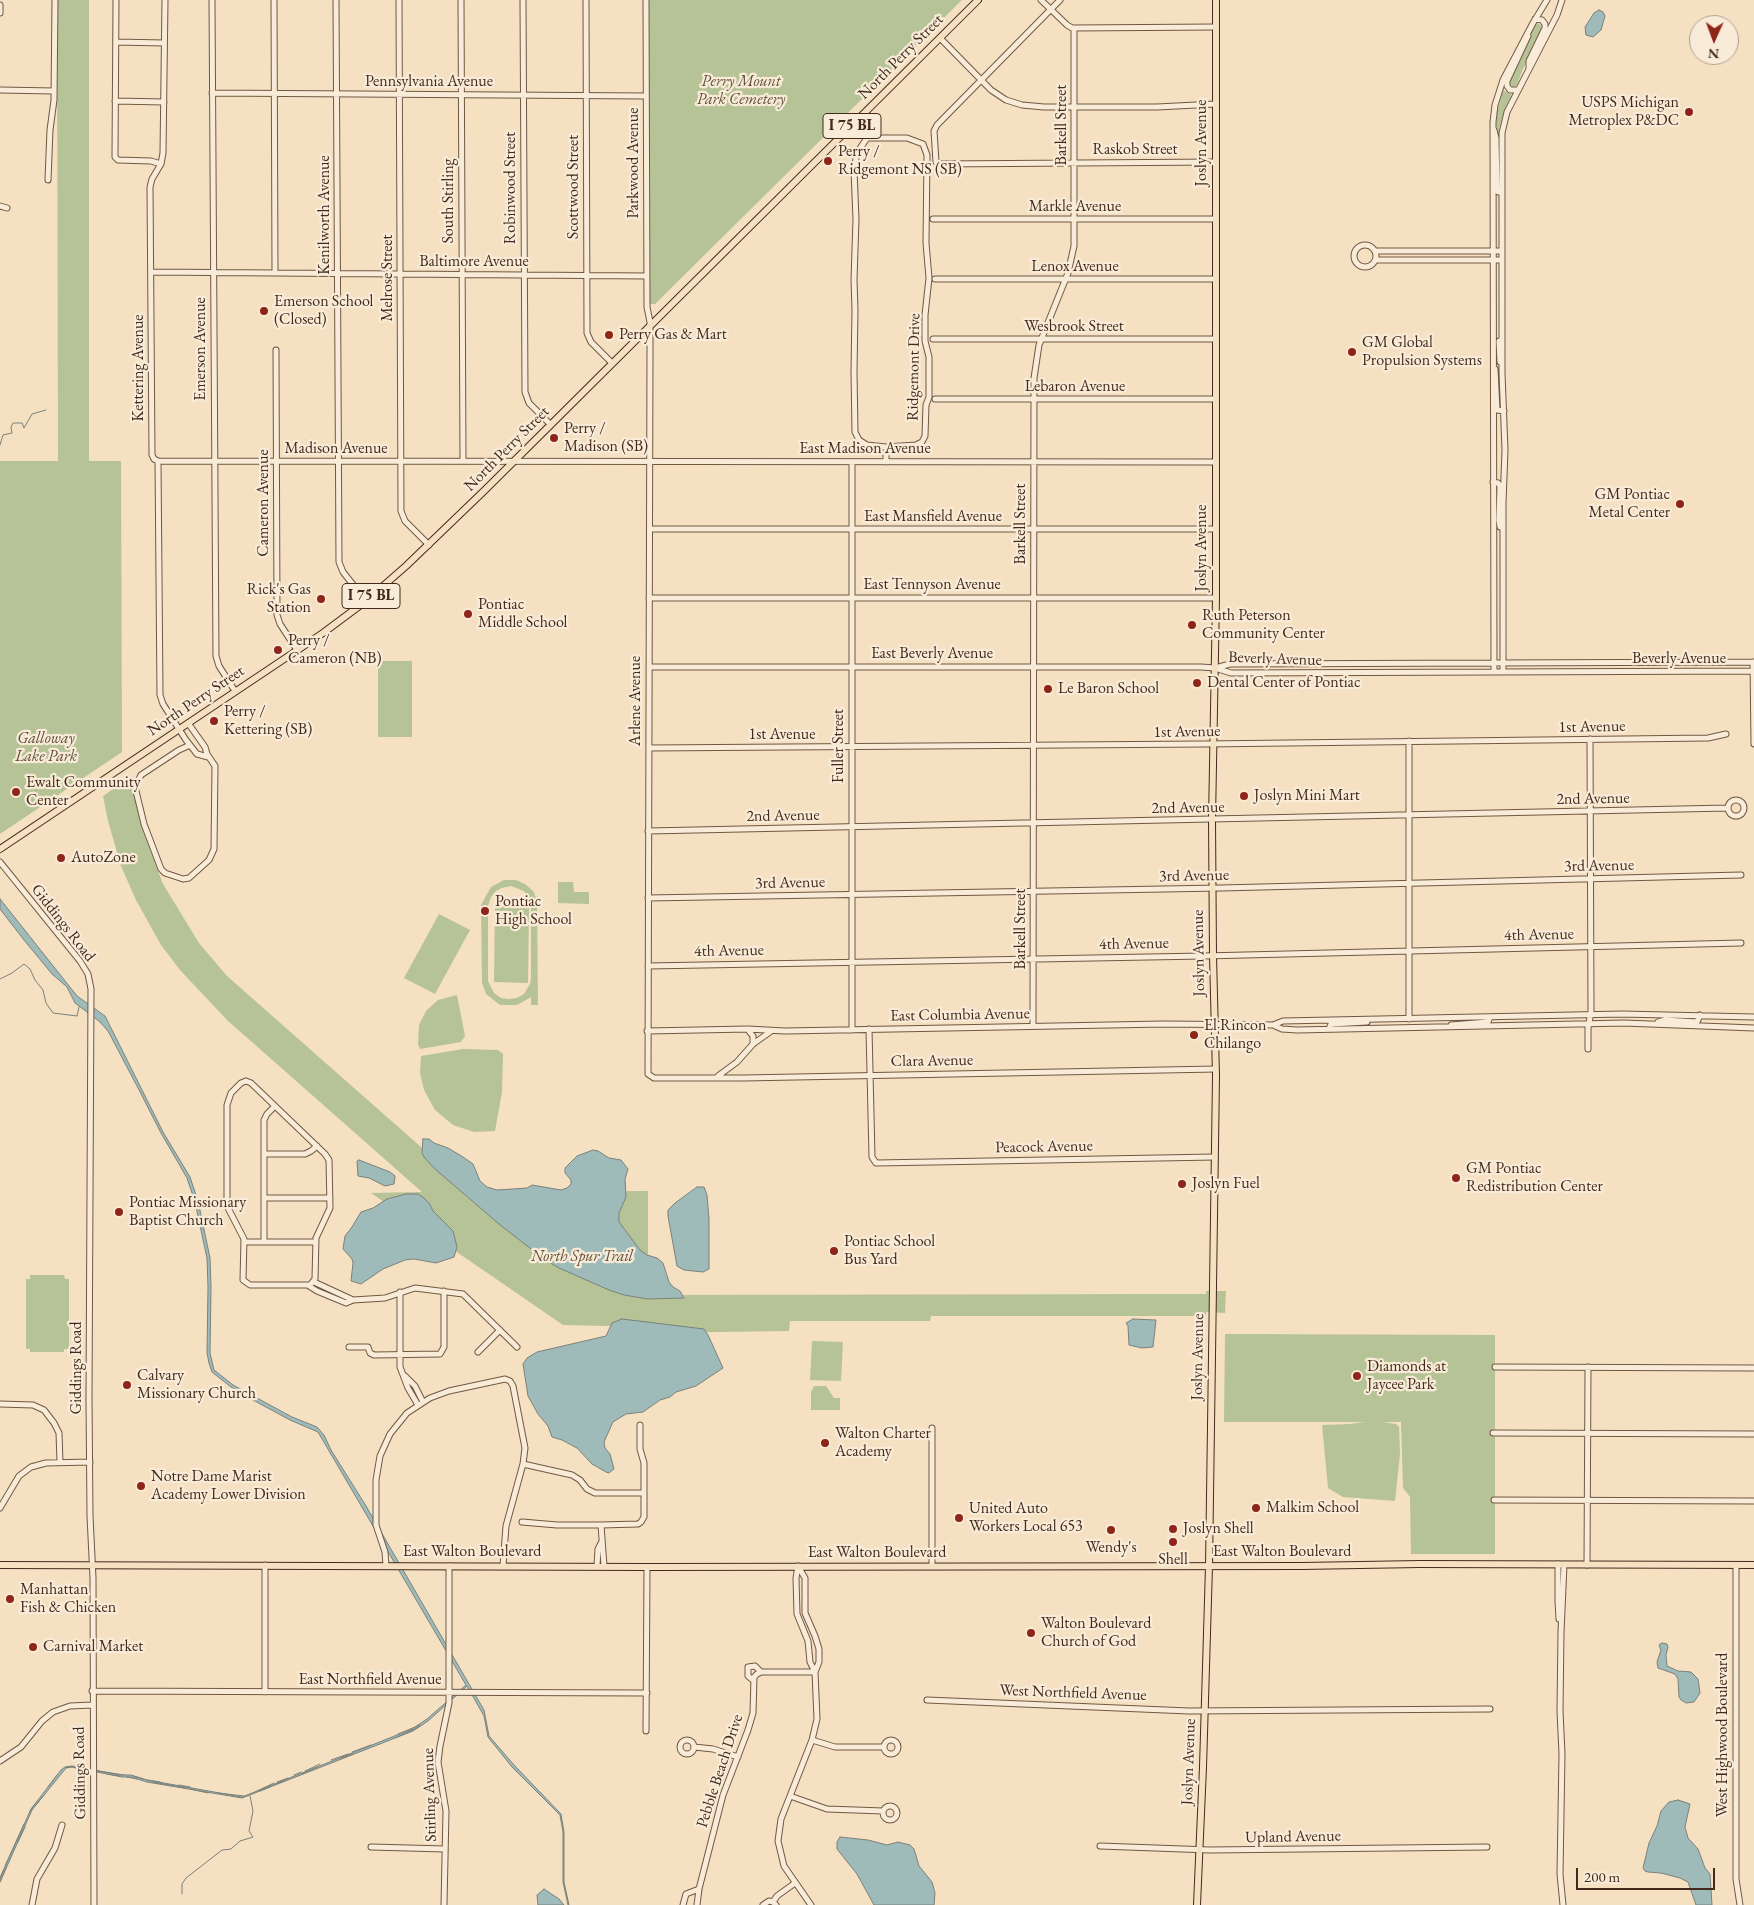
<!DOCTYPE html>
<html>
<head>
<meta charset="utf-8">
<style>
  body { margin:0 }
  #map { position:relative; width:1754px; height:1905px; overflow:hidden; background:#f5e0c1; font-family:"EB Garamond",serif }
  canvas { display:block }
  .north { position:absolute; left:1689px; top:15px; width:50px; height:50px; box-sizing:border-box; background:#f8ebd7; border:1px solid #b09e8c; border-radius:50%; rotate:182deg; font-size:14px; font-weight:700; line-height:20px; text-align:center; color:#442a1c }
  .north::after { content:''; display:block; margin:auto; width:18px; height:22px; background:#8f2418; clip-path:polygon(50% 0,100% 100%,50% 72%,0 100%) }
  .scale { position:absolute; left:1576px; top:1868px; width:139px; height:22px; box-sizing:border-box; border:2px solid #442a1c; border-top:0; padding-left:6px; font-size:15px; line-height:18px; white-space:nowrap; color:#442a1c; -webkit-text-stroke:4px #f8ebd7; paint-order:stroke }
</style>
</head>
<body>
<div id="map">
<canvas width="1754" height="1905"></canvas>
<div class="north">N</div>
<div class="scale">200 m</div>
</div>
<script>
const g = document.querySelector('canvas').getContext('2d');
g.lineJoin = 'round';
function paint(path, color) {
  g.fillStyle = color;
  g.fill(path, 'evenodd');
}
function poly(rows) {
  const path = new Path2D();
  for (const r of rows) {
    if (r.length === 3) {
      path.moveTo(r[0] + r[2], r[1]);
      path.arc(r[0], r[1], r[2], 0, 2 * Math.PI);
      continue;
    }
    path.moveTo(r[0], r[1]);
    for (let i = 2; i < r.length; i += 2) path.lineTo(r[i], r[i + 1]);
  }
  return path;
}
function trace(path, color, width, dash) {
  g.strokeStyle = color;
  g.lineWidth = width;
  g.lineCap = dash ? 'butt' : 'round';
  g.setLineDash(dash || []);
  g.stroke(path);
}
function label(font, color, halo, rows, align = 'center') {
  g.font = font + ' "EB Garamond",serif';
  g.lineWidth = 4.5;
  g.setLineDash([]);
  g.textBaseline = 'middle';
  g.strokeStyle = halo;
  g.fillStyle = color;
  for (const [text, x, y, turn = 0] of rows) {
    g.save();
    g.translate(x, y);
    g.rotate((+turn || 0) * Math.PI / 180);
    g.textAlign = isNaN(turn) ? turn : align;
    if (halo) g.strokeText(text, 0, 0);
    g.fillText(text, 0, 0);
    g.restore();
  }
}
paint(poly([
  [57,0,89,0,89,461,121,461,122,752,0,834,0,461,58,461],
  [648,0,962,0,655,304,650,304],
  [1536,23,1541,25,1542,33,1523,69,1517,85,1513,87,1510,84,1510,77],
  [1503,90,1512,95,1503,114,1499,129,1499,188,1496,116],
  [378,661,412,661,412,737,378,737],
  [132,776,143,831,163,884,199,943,227,976,472,1192,648,1191,648,1295,1206,1294,1206,1291,1226,1291,1225,1313,1206,1312,1206,1316,931,1316,930,1321,790,1321,789,1331,648,1333,648,1327,563,1325,371,1193,422,1192,227,1020,180,970,161,945,136,900,121,866,108,821,103,796],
  [504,880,516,880,525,884,533,891,537,900,538,1005,531,1005,531,997,517,1005,500,1005,486,994,482,983,481,905,491,887],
  [511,886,524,891,531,903,531,978,530,984,524,994,517,998,509,999,501,998,494,993,488,981,488,906,491,897,496,891,502,888],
  [558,882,573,882,574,892,589,892,589,904,558,903],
  [495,906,529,907,528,983,494,982],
  [439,914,470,930,435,994,404,978],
  [457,995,465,1036,461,1042,420,1049,418,1044,419,1025,426,1011,438,1000],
  [463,1049,498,1050,503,1054,502,1092,495,1131,474,1132,453,1125,435,1110,424,1090,420,1073,421,1056],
  [30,1275,64,1275,65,1279,69,1279,69,1349,64,1349,64,1352,30,1352,30,1349,26,1349,26,1279,30,1279],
  [1225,1334,1495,1335,1495,1554,1411,1554,1410,1497,1403,1488,1401,1422,1383,1422,1396,1424,1399,1427,1400,1454,1395,1501,1343,1497,1328,1488,1322,1425,1350,1424,1365,1422,1224,1422],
  [812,1341,843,1342,841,1381,810,1380],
  [814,1386,826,1386,834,1398,840,1398,840,1410,811,1410,811,1392]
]), '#b6c397');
const water = poly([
  [1599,10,1603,12,1605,16,1601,30,1593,37,1586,35,1585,27,1594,13,1599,10],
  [0,899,77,996,105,1016,163,1132,190,1177,198,1201,210,1258,211,1287,210,1353,214,1370,233,1385,292,1417,317,1427,324,1435,331,1450,366,1506,484,1710,489,1736,514,1765,561,1814,564,1832,564,1882,569,1905,568,1905,563,1882,563,1832,560,1815,512,1767,488,1737,484,1716,467,1686,428,1721,413,1731,242,1798,147,1782,131,1777,122,1777,72,1767,66,1768,32,1810,0,1882,0,1878,31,1809,61,1770,65,1767,72,1766,122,1775,131,1775,147,1780,242,1797,412,1729,427,1719,466,1685,318,1432,290,1420,253,1400,231,1387,212,1372,209,1363,207,1353,208,1287,207,1258,195,1202,187,1178,161,1133,137,1086,108,1031,99,1021,75,1003,67,987,52,974,24,940,0,909,0,899],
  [423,1139,429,1139,434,1143,448,1148,463,1157,473,1164,480,1181,487,1187,497,1190,527,1188,532,1185,561,1190,567,1188,571,1184,571,1180,565,1173,565,1168,577,1156,593,1150,598,1151,609,1158,621,1160,628,1169,625,1179,626,1197,619,1213,619,1222,640,1250,647,1255,657,1258,663,1263,669,1282,673,1287,680,1291,684,1298,648,1299,624,1295,609,1290,559,1268,544,1259,499,1224,435,1169,424,1157,422,1153,423,1139],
  [359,1160,390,1172,395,1176,394,1184,385,1186,369,1178,358,1176,357,1161,359,1160],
  [697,1187,704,1187,707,1195,709,1219,709,1269,703,1272,684,1270,677,1266,668,1216,668,1210,675,1203,697,1187],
  [406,1194,418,1194,424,1198,429,1203,433,1211,453,1231,457,1247,454,1257,436,1263,414,1259,405,1260,383,1269,361,1284,351,1281,353,1263,352,1259,343,1249,345,1236,352,1227,361,1212,373,1208,387,1199,406,1194],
  [622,1319,704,1329,708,1335,723,1368,696,1386,676,1392,670,1397,660,1400,643,1412,626,1414,613,1422,604,1442,605,1448,610,1454,614,1469,609,1473,606,1472,592,1464,577,1448,562,1440,552,1437,548,1426,538,1414,528,1396,523,1364,527,1358,537,1352,606,1336,612,1323,622,1319],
  [1133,1319,1156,1320,1153,1347,1142,1348,1129,1345,1128,1326,1126,1323,1133,1319],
  [1662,1643,1667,1644,1668,1647,1666,1655,1667,1666,1678,1671,1691,1672,1698,1679,1700,1693,1694,1702,1686,1703,1681,1700,1679,1697,1678,1679,1675,1674,1658,1668,1657,1662,1661,1650,1659,1645,1662,1643],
  [1678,1800,1690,1804,1685,1827,1688,1838,1698,1849,1705,1868,1710,1874,1712,1905,1696,1905,1688,1882,1680,1878,1661,1873,1648,1872,1645,1871,1643,1868,1649,1843,1657,1826,1661,1811,1669,1802,1678,1800],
  [840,1837,868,1840,887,1845,898,1842,910,1845,914,1849,919,1866,932,1882,935,1893,934,1905,874,1905,857,1874,837,1849,837,1842,840,1837],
  [544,1889,559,1899,564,1905,538,1905,537,1895,544,1889]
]);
paint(water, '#9ebbba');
trace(water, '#7a817b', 1);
trace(poly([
  [0,445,3,435,12,433,11,427,13,423,22,423,24,428,32,414,46,410],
  [0,979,12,973,24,964,30,969,35,980,43,990,46,1003,53,1013,77,1016,79,1007],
  [398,1734,420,1725],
  [395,1738,419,1727],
  [352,1752,371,1745],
  [341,1758,352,1754],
  [331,1760,348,1754],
  [66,1767,79,1767],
  [75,1768,83,1770],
  [97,1771,124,1775],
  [305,1771,320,1764],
  [107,1774,120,1776],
  [302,1774,317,1767],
  [294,1775,301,1772],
  [133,1776,143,1779],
  [127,1777,137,1779],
  [147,1780,160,1782],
  [153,1782,186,1788],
  [277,1782,288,1778],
  [276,1784,284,1781],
  [179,1785,190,1787],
  [48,1787,58,1774],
  [190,1789,208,1793],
  [257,1791,274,1783],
  [260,1791,270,1787],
  [218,1793,244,1796],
  [35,1806,44,1795],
  [30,1811,35,1804],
  [18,1842,25,1827],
  [5,1866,24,1824],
  [0,1878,4,1869],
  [0,1882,6,1868],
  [182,1894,182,1884,186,1878,222,1850,231,1849,240,1841,253,1837,249,1831,253,1811,250,1796]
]), '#7a817b', 1);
const minor = poly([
  [116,0,115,157,118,160,151,161,161,164],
  [212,0,216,656,219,666,235,691],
  [274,0,275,273],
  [336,0,339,562,343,572,366,601],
  [399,0,401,511,405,521,429,545],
  [461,0,463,461],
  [523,0,525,392,529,403,551,425],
  [586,0,587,333,591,342,612,363],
  [646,0,647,307,650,322,650,348,648,1074,654,1078,743,1078,1216,1069],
  [1041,0,1067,25,1072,28,1215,27],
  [1060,0,937,125,934,131,936,162,939,164,1216,162],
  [0,5,0,13],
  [940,38,991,90,1006,100,1022,105,1044,107,1157,107,1216,104],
  [116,42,164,43],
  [1529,69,1529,61,1545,28,1545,24,1542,20,1535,19],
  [0,90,54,91],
  [1518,90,1510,90,1507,86,1507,81,1528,36],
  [212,93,646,96],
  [115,101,164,102],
  [862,115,869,123,878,138],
  [855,122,868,138],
  [1494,130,1496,138,1497,189,1498,192,1502,192],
  [867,138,907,138,923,144,927,155,926,243,929,278,925,315,925,341,929,357,929,397,926,405,925,436,922,442,916,445,886,447,867,445,859,440,855,432,854,372,855,310,854,280,856,219,854,170,857,153,867,138],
  [48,180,50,130,54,100,55,0],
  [0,206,7,208],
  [933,219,1216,219],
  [1365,256,11],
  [1376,251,1502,251],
  [1376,260,1502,260],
  [151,272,647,276],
  [935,279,1216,279],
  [933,339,1216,339],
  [1499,341,1500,362],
  [276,350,277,615,280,624,297,650],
  [1495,369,1497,410,1504,411],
  [935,399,1216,399],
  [158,461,1216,462],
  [158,461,154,459,152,455,150,187,152,179,161,164,163,153,165,0],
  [158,461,160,695,163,704,186,740,197,754,208,757],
  [886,462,886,447],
  [1493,482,1498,483,1500,486,1499,520,1500,527],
  [650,529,1216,529],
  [649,598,1216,598],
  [1753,662,1754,744],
  [649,667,1201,667,1215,668,1231,673,1754,671],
  [1215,668,1230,664,1754,662],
  [1494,672,1493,122,1495,105,1503,80,1533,23,1547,0],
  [1503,672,1503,503,1505,450,1502,373,1502,133,1507,112,1557,15,1562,0],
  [188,723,205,747,207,754,215,766,214,849,209,860,189,878,183,879,165,873,161,869,144,824,135,787,141,775,179,750,190,745],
  [1409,741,1409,1019],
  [649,748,1204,744,1708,738,1726,734],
  [1736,808,8],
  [648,831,1728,808],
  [0,862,80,961,88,974,91,989,89,1398,90,1516,93,1578,94,1905],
  [648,898,1221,888,1741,875],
  [648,966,1204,956,1741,943],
  [1658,1022,1665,1020,1697,1022,1700,1015],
  [1273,1025,1282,1029,1297,1030,1624,1023,1754,1028],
  [1451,1025,1488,1022,1490,1017],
  [1033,1026,1034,378,1039,345,1068,273,1074,246,1074,28],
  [869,1029,872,1157,876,1163,1215,1157],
  [1329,1029,1331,1024,1367,1022],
  [748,1030,753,1036,753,1044],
  [852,1030,852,462],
  [647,1031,748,1029,785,1031,1164,1024,1273,1025,1283,1021,1622,1014,1754,1017],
  [1588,1049,1588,1028,1591,1012,1590,739],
  [718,1076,737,1062,753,1044,770,1032],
  [246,1081,251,1083,325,1154,329,1160,330,1208,316,1238,315,1279,310,1285,250,1285,243,1280,244,1239,227,1206,227,1105,231,1093,241,1083,246,1081],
  [264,1154,305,1154,311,1151,317,1146],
  [264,1198,330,1198],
  [244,1242,316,1242],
  [264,1242,264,1120,267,1114,275,1106],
  [314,1282,353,1300],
  [309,1286,317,1291,346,1303,353,1300,385,1298,415,1288,463,1294,517,1347],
  [400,1292,400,1367,408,1388,418,1405],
  [349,1347,368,1347,370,1353,374,1355,440,1354,444,1347,444,1291],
  [478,1352,500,1330],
  [1495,1367,1754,1368],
  [405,1376,415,1386,423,1402],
  [0,1404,33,1405,44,1410,54,1423,59,1433,60,1462],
  [932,1428,932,1566],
  [1493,1433,1754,1434],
  [523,1464,572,1475,580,1480,587,1489,595,1493,644,1493],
  [1494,1500,1754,1501],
  [0,1508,19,1476,31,1467,46,1463,90,1462],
  [522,1522,557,1525,601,1525,638,1524,641,1522,644,1517,644,1463,640,1449,640,1425],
  [601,1525,604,1566],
  [1558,1564,1558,1601,1559,1619],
  [1587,1565,1588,1367],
  [1736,1565,1736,1879,1740,1905],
  [386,1566,385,1552,376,1525,376,1480,380,1456,390,1434,407,1413,430,1398,449,1391,505,1379,510,1381,513,1386,525,1448,523,1464,506,1526,503,1566],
  [597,1566,598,1549,601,1543],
  [798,1566,805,1578,805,1613,815,1636,819,1649,819,1662,815,1672,817,1719,812,1740,781,1819,778,1841,784,1866,811,1905],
  [798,1566,796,1578,797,1614,808,1641,810,1662,815,1672],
  [753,1680,748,1676,748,1667,755,1666,761,1672],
  [92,1691,647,1693],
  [265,1692,265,1565],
  [927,1700,1189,1711,1490,1709],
  [646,1731,647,1567],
  [891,1747,7],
  [687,1747,7],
  [812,1740,835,1747,884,1747],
  [694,1747,713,1749,738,1757],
  [0,1761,21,1747,42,1721,53,1712,70,1706,92,1705],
  [790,1796,827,1809,883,1811],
  [890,1813,7],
  [1100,1846,1210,1850,1487,1847],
  [371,1847,445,1849],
  [773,1902,777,1896,795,1883],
  [32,1905,37,1879,55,1848,62,1825],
  [444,1905,446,1811,438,1762,440,1746,449,1703,449,1566],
  [683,1905,686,1894,699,1889],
  [697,1905,699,1889,723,1795,748,1730,753,1713,754,1677,757,1674,761,1672,815,1672],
  [763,1905,769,1901,773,1902,776,1905],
  [1563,1905,1560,1874,1562,1754,1560,1711,1561,1632,1564,1565]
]);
const major = poly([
  [0,849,323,633,366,601,406,566,485,490,978,0],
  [0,1565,647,1567,1301,1566,1420,1564,1754,1565],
  [1197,1905,1203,1767,1209,1566,1216,1076,1213,955,1212,820,1216,598,1216,0]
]);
trace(minor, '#705845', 7);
trace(major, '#442a1c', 8);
trace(minor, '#f8ebd7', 5);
trace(major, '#f5e0c1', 6);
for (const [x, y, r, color] of [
  [1689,112,5,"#8f2418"],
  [828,161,5,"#8f2418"],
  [264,311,5,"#8f2418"],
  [609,335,5,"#8f2418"],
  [1352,352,5,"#8f2418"],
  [554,438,5,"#8f2418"],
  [1680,504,5,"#8f2418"],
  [321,599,5,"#8f2418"],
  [468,614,5,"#8f2418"],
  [1192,625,5,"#8f2418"],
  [278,650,5,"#8f2418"],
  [1197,683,5,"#8f2418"],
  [1048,689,5,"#8f2418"],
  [214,721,5,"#8f2418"],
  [16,792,5,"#8f2418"],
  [1244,796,5,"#8f2418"],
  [61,858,5,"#8f2418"],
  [485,911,5,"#8f2418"],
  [1194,1035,5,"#8f2418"],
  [1456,1178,5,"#8f2418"],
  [1182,1184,5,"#8f2418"],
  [119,1212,5,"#8f2418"],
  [834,1251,5,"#8f2418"],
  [1357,1376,5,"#8f2418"],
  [127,1385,5,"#8f2418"],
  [825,1443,5,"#8f2418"],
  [141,1486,5,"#8f2418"],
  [1256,1508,5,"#8f2418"],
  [959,1518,5,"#8f2418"],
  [1173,1529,5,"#8f2418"],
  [1111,1530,5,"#8f2418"],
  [1173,1542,5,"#8f2418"],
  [10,1599,5,"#8f2418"],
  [1031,1633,5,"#8f2418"],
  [33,1647,5,"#8f2418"]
]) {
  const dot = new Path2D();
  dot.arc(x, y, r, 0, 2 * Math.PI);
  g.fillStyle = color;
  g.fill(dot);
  trace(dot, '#f8ebd7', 2);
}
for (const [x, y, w] of [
  [852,126,58],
  [371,596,58]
]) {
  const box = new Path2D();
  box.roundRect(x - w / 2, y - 12.5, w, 25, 4);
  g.fillStyle = '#f8ebd7';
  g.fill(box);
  trace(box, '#442a1c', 1);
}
label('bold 15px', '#442a1c', null, [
  ["I 75 BL",852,126],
  ["I 75 BL",371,596]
]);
label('16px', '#442a1c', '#f8ebd7', [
  ["North Perry Street",901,57,-45],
  ["Pennsylvania Avenue",429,82],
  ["Barkell Street",1062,125,-90],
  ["Joslyn Avenue",1202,143,-90],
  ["Raskob Street",1135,150],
  ["Parkwood Avenue",634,163,-90],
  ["Scottwood Street",574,187,-90],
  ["Robinwood Street",511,188,-90],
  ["South Stirling",449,201,-90],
  ["Markle Avenue",1075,207],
  ["Kenilworth Avenue",325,215,-90],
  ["Baltimore Avenue",474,262],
  ["Lenox Avenue",1075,267],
  ["Melrose Street",388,278,-90],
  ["Wesbrook Street",1074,327],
  ["Emerson Avenue",201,349,-90],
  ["Ridgemont Drive",914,367,-89],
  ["Kettering Avenue",139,368,-90],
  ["Lebaron Avenue",1075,387],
  ["Madison Avenue",336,449],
  ["North Perry Street",507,449,-45],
  ["East Madison Avenue",865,449],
  ["Cameron Avenue",264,503,-90],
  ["East Mansfield Avenue",933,517],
  ["Barkell Street",1021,524,-90],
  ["Joslyn Avenue",1202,548,-90],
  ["East Tennyson Avenue",932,585],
  ["East Beverly Avenue",932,654],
  ["Beverly Avenue",1275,659,2],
  ["Beverly Avenue",1679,659],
  ["North Perry Street",196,701,-34],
  ["Arlene Avenue",636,701,-90],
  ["1st Avenue",1592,727,-1],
  ["1st Avenue",1187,732,-1],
  ["1st Avenue",782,735],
  ["Fuller Street",839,746,-90],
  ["2nd Avenue",1593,799,-1],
  ["2nd Avenue",1188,808,-1],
  ["2nd Avenue",783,816,-1],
  ["3rd Avenue",1599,866,-1],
  ["3rd Avenue",1194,876,-1],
  ["3rd Avenue",790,883,-1],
  ["Giddings Road",63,923,52],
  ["Barkell Street",1021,929,-90],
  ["4th Avenue",1539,935,-1],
  ["4th Avenue",1134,944,-1],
  ["4th Avenue",729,951,-1],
  ["Joslyn Avenue",1199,953,-91],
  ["East Columbia Avenue",960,1015,-1],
  ["Clara Avenue",932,1061,-1],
  ["Peacock Avenue",1044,1147,-1],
  ["Joslyn Avenue",1198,1357,-89],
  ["Giddings Road",77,1368,-90],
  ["East Walton Boulevard",472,1552],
  ["East Walton Boulevard",1282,1552],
  ["East Walton Boulevard",877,1553],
  ["East Northfield Avenue",370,1680],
  ["West Northfield Avenue",1073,1693,2],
  ["West Highwood Boulevard",1723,1735,-90],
  ["Joslyn Avenue",1189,1762,-88],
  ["Pebble Beach Drive",720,1771,-72],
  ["Giddings Road",80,1773,-91],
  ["Stirling Avenue",430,1795,-92],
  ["Upland Avenue",1293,1837,-1]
]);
label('italic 16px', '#60503b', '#f8ebd7', [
  ["Perry Mount",741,82],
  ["Park Cemetery",741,100],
  ["Galloway",46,739],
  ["Lake Park",46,757],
  ["North Spur Trail",582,1257]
]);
label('16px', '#442a1c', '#f8ebd7', [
  ["USPS Michigan",1679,103,"right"],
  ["Metroplex P&DC",1679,121,"right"],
  ["Perry /",838,152],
  ["Ridgemont NS (SB)",838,170],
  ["Emerson School",274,302],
  ["(Closed)",274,320],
  ["Perry Gas & Mart",619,335],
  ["GM Global",1362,343],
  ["Propulsion Systems",1362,361],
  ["Perry /",564,429],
  ["Madison (SB)",564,447],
  ["GM Pontiac",1670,495,"right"],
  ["Metal Center",1670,513,"right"],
  ["Rick's Gas",311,590,"right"],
  ["Station",311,608,"right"],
  ["Pontiac",478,605],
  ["Middle School",478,623],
  ["Ruth Peterson",1202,616],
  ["Community Center",1202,634],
  ["Perry /",288,641],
  ["Cameron (NB)",288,659],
  ["Dental Center of Pontiac",1207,683],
  ["Le Baron School",1058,689],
  ["Perry /",224,712],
  ["Kettering (SB)",224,730],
  ["Ewalt Community",26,783],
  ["Center",26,801],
  ["Joslyn Mini Mart",1254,796],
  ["AutoZone",71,858],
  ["Pontiac",495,902],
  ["High School",495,920],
  ["El Rincon",1204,1026],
  ["Chilango",1204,1044],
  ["GM Pontiac",1466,1169],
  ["Redistribution Center",1466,1187],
  ["Joslyn Fuel",1192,1184],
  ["Pontiac Missionary",129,1203],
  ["Baptist Church",129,1221],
  ["Pontiac School",844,1242],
  ["Bus Yard",844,1260],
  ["Diamonds at",1367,1367],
  ["Jaycee Park",1367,1385],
  ["Calvary",137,1376],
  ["Missionary Church",137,1394],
  ["Walton Charter",835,1434],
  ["Academy",835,1452],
  ["Notre Dame Marist",151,1477],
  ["Academy Lower Division",151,1495],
  ["Malkim School",1266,1508],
  ["United Auto",969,1509],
  ["Workers Local 653",969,1527],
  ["Joslyn Shell",1183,1529],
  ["Wendy's",1111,1548,"center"],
  ["Shell",1173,1560,"center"],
  ["Manhattan",20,1590],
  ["Fish & Chicken",20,1608],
  ["Walton Boulevard",1041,1624],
  ["Church of God",1041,1642],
  ["Carnival Market",43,1647]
], 'left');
</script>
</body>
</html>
